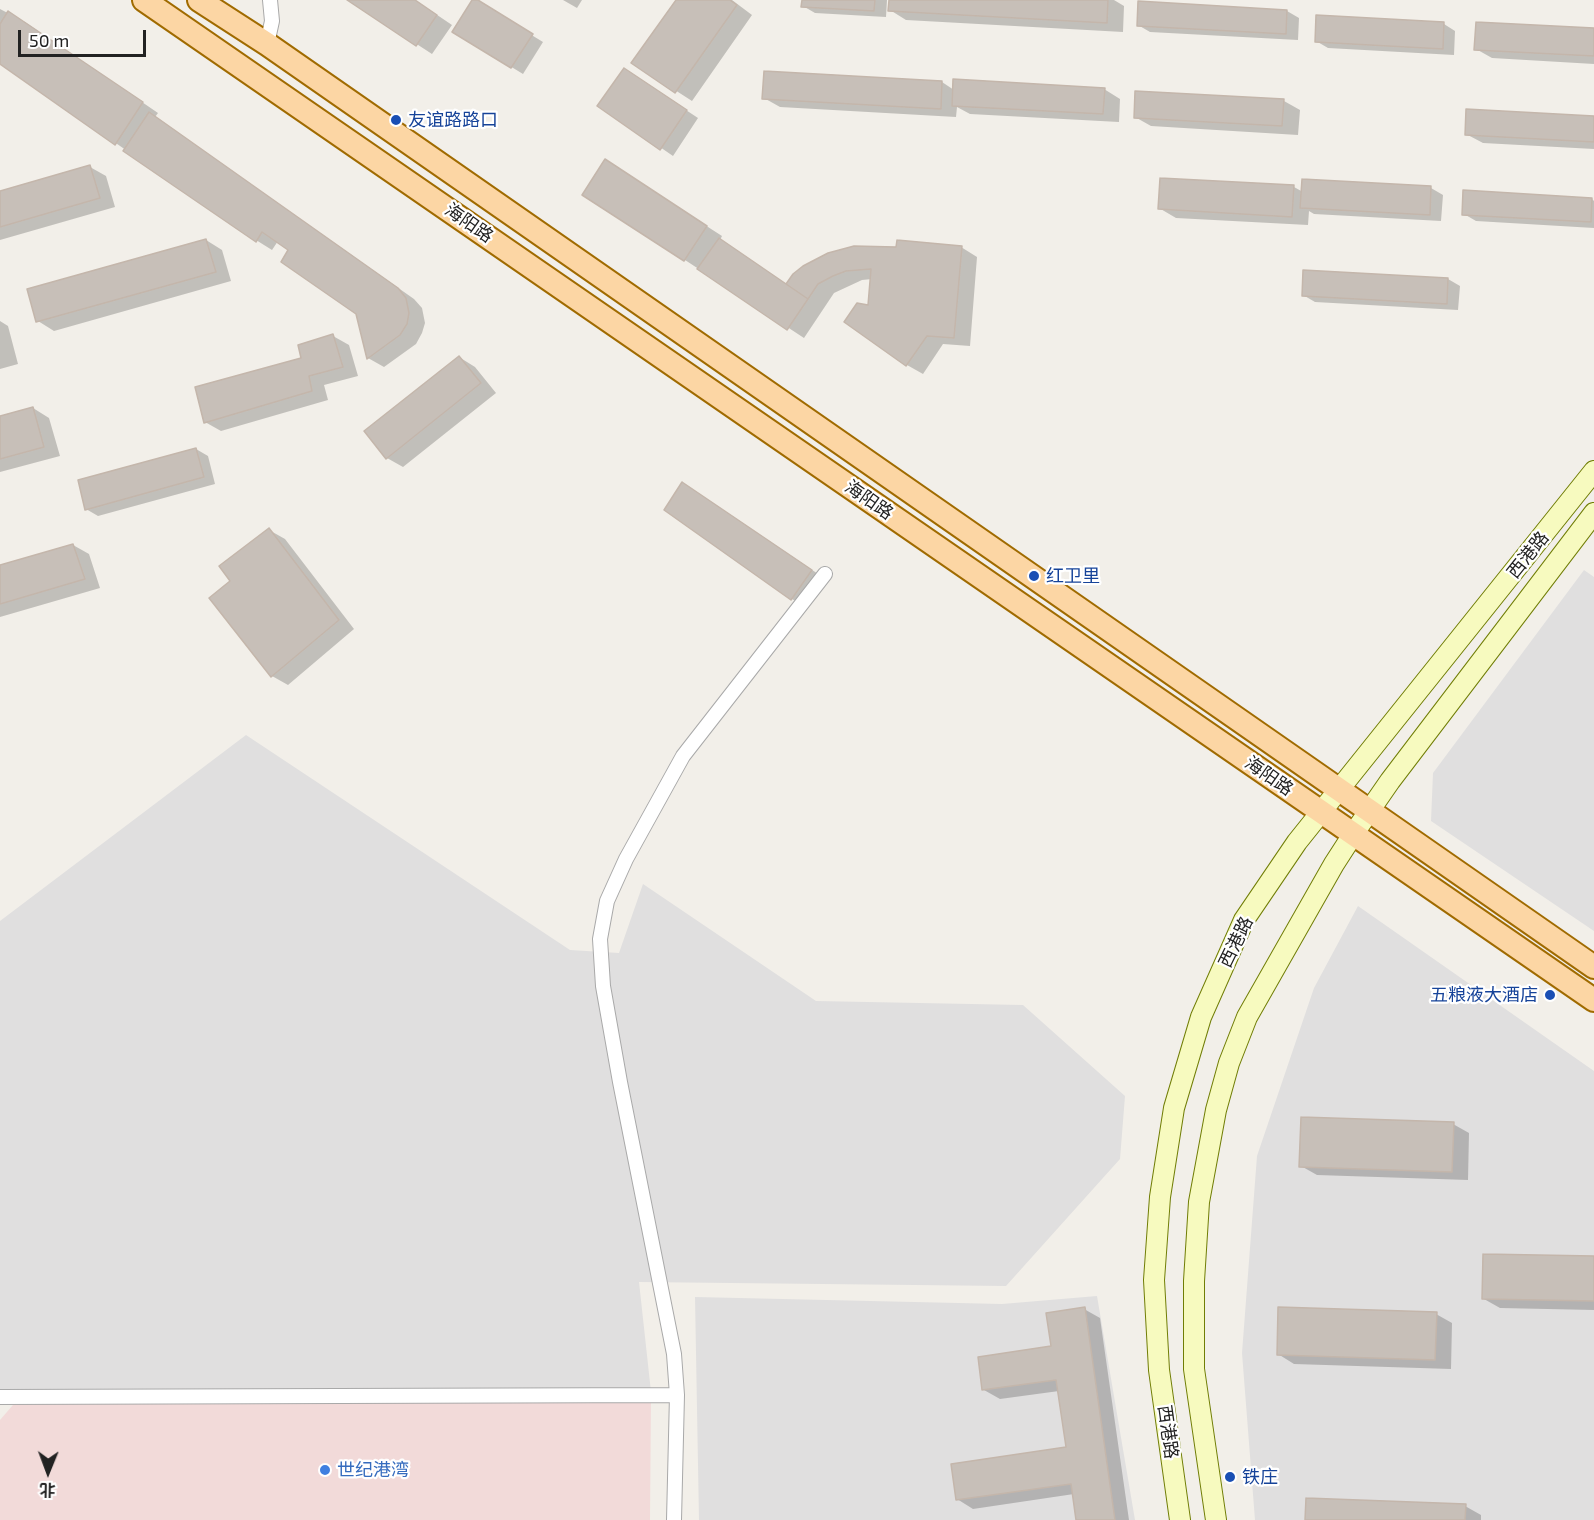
<!DOCTYPE html>
<html>
<head>
<meta charset="utf-8">
<style>
  body { margin:0 }
  #map { position:relative; width:1594px; height:1520px; overflow:hidden; background:#f2efe9; font-family:"Exo 2","Noto Sans SC",sans-serif }
  canvas { display:block }
  .north { position:absolute; left:18px; top:1442px; width:60px; height:60px; -webkit-text-stroke:4px #fff; paint-order:stroke; rotate:181deg; font-size:16px; font-weight:700; line-height:24px; text-align:center; color:#222 }
  .north::after { content:''; display:block; margin:auto; width:21px; height:27px; background:#222; clip-path:polygon(50% 0,100% 100%,50% 72%,0 100%) }
  .scale { position:absolute; left:18px; top:30px; width:128px; height:27px; box-sizing:border-box; border:3px solid #222; border-top:0; padding-left:8px; font-size:18px; line-height:21px; white-space:nowrap; color:#222; -webkit-text-stroke:4px #fff; paint-order:stroke }
</style>
</head>
<body>
<div id="map">
<canvas width="1594" height="1520"></canvas>
<div class="north">北</div>
<div class="scale">50 m</div>
</div>
<script>
const g = document.querySelector('canvas').getContext('2d');
g.lineJoin = 'round';
function paint(path, color) {
  g.fillStyle = color;
  g.fill(path, 'evenodd');
}
function poly(rows) {
  const path = new Path2D();
  for (const r of rows) {
    path.moveTo(r[0], r[1]);
    for (let i = 2; i < r.length; i += 2) path.lineTo(r[i], r[i + 1]);
  }
  return path;
}
function trace(path, color, width, dash) {
  g.strokeStyle = color;
  g.lineWidth = width;
  g.lineCap = dash ? 'butt' : 'round';
  g.setLineDash(dash || []);
  g.stroke(path);
}
function label(font, color, halo, rows, align = 'center') {
  g.font = font + ' "Exo 2","Noto Sans SC",sans-serif';
  g.lineWidth = 4.5;
  g.setLineDash([]);
  g.textBaseline = 'middle';
  g.strokeStyle = halo;
  g.fillStyle = color;
  for (const [text, x, y, turn = 0] of rows) {
    g.save();
    g.translate(x, y);
    g.rotate((+turn || 0) * Math.PI / 180);
    g.textAlign = isNaN(turn) ? turn : align;
    if (halo) g.strokeText(text, 0, 0);
    g.fillText(text, 0, 0);
    g.restore();
  }
}
paint(poly([
  [1584,570,1594,577,1594,931,1431,821,1433,773],
  [246,735,570,950,619,953,643,884,816,1001,1023,1005,1125,1096,1120,1159,1006,1286,639,1282,651,1392,0,1397,0,921],
  [1358,906,1594,1071,1594,1520,1255,1520,1242,1353,1257,1156,1314,988],
  [1097,1296,1135,1520,699,1520,695,1297,1002,1304]
]), '#e0dfdf');
paint(poly([
  [651,1392,650,1520,0,1520,0,1420,19,1398]
]), '#f2dad9');
paint(poly([
  [349,0,415,0,452,25,432,54],
  [474,0,543,42,523,74,454,32],
  [563,0,582,0,577,8],
  [677,0,732,0,752,15,692,101,633,63],
  [803,0,887,0,886,17,815,13,803,6],
  [890,0,1114,0,1124,6,1123,32,906,20,890,10],
  [0,9,25,22,158,113,155,117,414,299,422,308,425,323,422,333,416,344,384,367,368,358,357,314,290,249,278,241,272,250,256,240,0,63],
  [1287,11,1299,18,1298,40,1150,32,1138,25],
  [1444,24,1455,31,1454,55,1328,48,1316,41],
  [1594,30,1594,64,1492,58,1476,49],
  [636,77,698,118,673,156,599,105],
  [942,82,954,90,1104,89,1120,99,1119,122,970,114,957,107,956,117,780,107,764,98],
  [1284,101,1300,110,1298,135,1151,126,1135,117],
  [1594,117,1594,149,1483,143,1466,134],
  [90,167,106,176,115,207,0,240,0,193],
  [621,171,722,236,720,240,787,285,794,275,961,247,977,257,970,346,943,344,923,374,907,365,846,321,870,306,872,279,862,280,834,293,804,338,685,260],
  [1294,187,1303,192,1431,188,1443,195,1441,221,1314,214,1309,211,1308,225,1176,218,1159,208],
  [1592,199,1594,201,1594,228,1476,221,1464,214],
  [206,240,222,250,231,281,54,331,38,321],
  [1305,271,1448,279,1460,286,1458,310,1315,302,1303,295],
  [0,321,8,326,18,364,0,369],
  [333,336,349,345,358,376,324,385,328,400,221,431,205,422,303,359],
  [459,357,475,367,496,393,403,467,387,458],
  [33,408,49,418,60,456,0,472,0,417],
  [196,449,208,456,215,484,98,516,86,509],
  [698,493,827,580,808,608,792,599,666,509],
  [269,530,285,539,354,629,288,685,272,676,232,581],
  [73,545,89,554,100,588,0,617,0,566],
  [1453,1124,1469,1133,1468,1180,1317,1175,1301,1166],
  [1594,1258,1594,1310,1500,1308,1484,1299],
  [1084,1309,1100,1318,1129,1520,1077,1520,1074,1494,973,1509,957,1499,1067,1449,1059,1391,1000,1399,984,1390,1053,1348],
  [1436,1314,1452,1323,1451,1369,1294,1364,1278,1354],
  [1465,1506,1481,1515,1481,1520,1306,1520]
]), '#0003');
const building = poly([
  [347,0,415,0,437,15,416,46,347,0],
  [472,0,478,0,533,34,511,68,452,32,472,0],
  [676,0,730,0,737,5,675,93,631,63,676,0],
  [802,0,875,0,874,11,801,7,802,0],
  [889,0,1108,0,1107,23,888,11,889,0],
  [1138,1,1287,10,1286,34,1137,26,1138,1],
  [8,11,143,102,115,145,0,64,0,24,8,11],
  [1316,15,1444,22,1443,49,1315,42,1316,15],
  [1476,22,1594,28,1594,56,1474,50,1476,22],
  [624,68,687,110,660,150,597,106,624,68],
  [764,71,942,81,941,109,762,99,764,71],
  [953,79,1105,88,1103,114,952,106,953,79],
  [1135,91,1284,99,1282,126,1134,118,1135,91],
  [1466,109,1594,116,1594,142,1465,135,1466,109],
  [149,112,398,288,406,298,409,313,407,324,400,335,367,359,356,314,281,262,288,250,262,232,256,242,123,151,149,112],
  [605,159,707,226,684,261,582,195,605,159],
  [90,165,100,198,0,227,0,191,90,165],
  [1160,178,1294,185,1292,217,1158,209,1160,178],
  [1302,179,1431,186,1430,215,1300,208,1302,179],
  [1463,190,1592,198,1591,222,1462,215,1463,190],
  [719,238,808,299,787,330,697,269,719,238],
  [206,239,216,272,36,322,27,289,206,239],
  [897,240,962,246,954,338,927,336,906,366,844,322,857,303,868,305,871,269,846,271,833,276,818,284,808,299,786,284,793,274,803,266,828,253,854,246,896,247,897,240],
  [1303,270,1448,278,1447,304,1302,296,1303,270],
  [333,334,343,367,309,376,312,391,204,423,195,387,301,358,298,345,333,334],
  [459,356,481,383,386,459,364,431,459,356],
  [33,407,44,447,0,459,0,416,33,407],
  [196,448,204,477,85,510,78,480,196,448],
  [682,482,812,570,791,600,664,510,682,482],
  [269,528,339,620,271,677,209,598,230,581,219,566,269,528],
  [73,544,85,579,0,604,0,565,73,544],
  [1301,1117,1454,1122,1452,1172,1299,1167,1301,1117],
  [1483,1254,1594,1256,1594,1301,1482,1299,1483,1254],
  [1085,1307,1115,1520,1076,1520,1071,1484,956,1500,951,1464,1066,1447,1056,1380,982,1390,978,1357,1051,1346,1046,1313,1085,1307],
  [1278,1307,1437,1312,1435,1360,1277,1355,1278,1307],
  [1306,1498,1466,1504,1465,1520,1305,1520,1306,1498]
]);
paint(building, '#c7bfb8');
trace(building, '#c4b6ab', 1.5);
const minor = poly([
  [267,44,272,21,270,0],
  [0,1397,677,1395],
  [674,1520,677,1395,674,1354,620,1082,603,986,600,939,607,901,626,859,683,756,825,574]
]);
const secondary = poly([
  [1180,1520,1159,1370,1154,1280,1160,1197,1174,1108,1201,1017,1244,920,1297,842,1594,471],
  [1216,1520,1194,1369,1194,1281,1199,1202,1216,1110,1229,1063,1247,1017,1334,864,1354,833,1390,781,1594,513]
]);
const primary = poly([
  [144,0,1594,1000],
  [199,0,267,44,1594,967]
]);
trace(minor, '#a9a9a9', 16);
trace(secondary, '#707d05', 22);
trace(primary, '#a06b00', 26);
trace(minor, '#fff', 14);
trace(secondary, '#f7fabf', 20);
trace(primary, '#fcd6a4', 22);
for (const [x, y, r, color] of [
  [396,120,6,"#1a4fb4"],
  [1034,576,6,"#1a4fb4"],
  [1550,995,6,"#1a4fb4"],
  [325,1470,6,"#3f7fe0"],
  [1230,1477,6,"#1a4fb4"]
]) {
  const dot = new Path2D();
  dot.arc(x, y, r, 0, 2 * Math.PI);
  g.fillStyle = color;
  g.fill(dot);
  trace(dot, '#fff', 2);
}
label('18px', '#164399', '#fff', [
  ["友谊路路口",408,120],
  ["红卫里",1046,576],
  ["五粮液大酒店",1538,995,"right"],
  ["铁庄",1242,1477]
], 'left');
label('18px', '#222', '#fff', [
  ["海阳路",469,223,35],
  ["海阳路",869,500,35],
  ["西港路",1528,555,-51],
  ["海阳路",1269,776,35],
  ["西港路",1236,942,-64],
  ["西港路",1168,1432,82]
]);
label('18px', '#366cbe', '#fff', [
  ["世纪港湾",337,1470]
], 'left');
</script>
</body>
</html>
